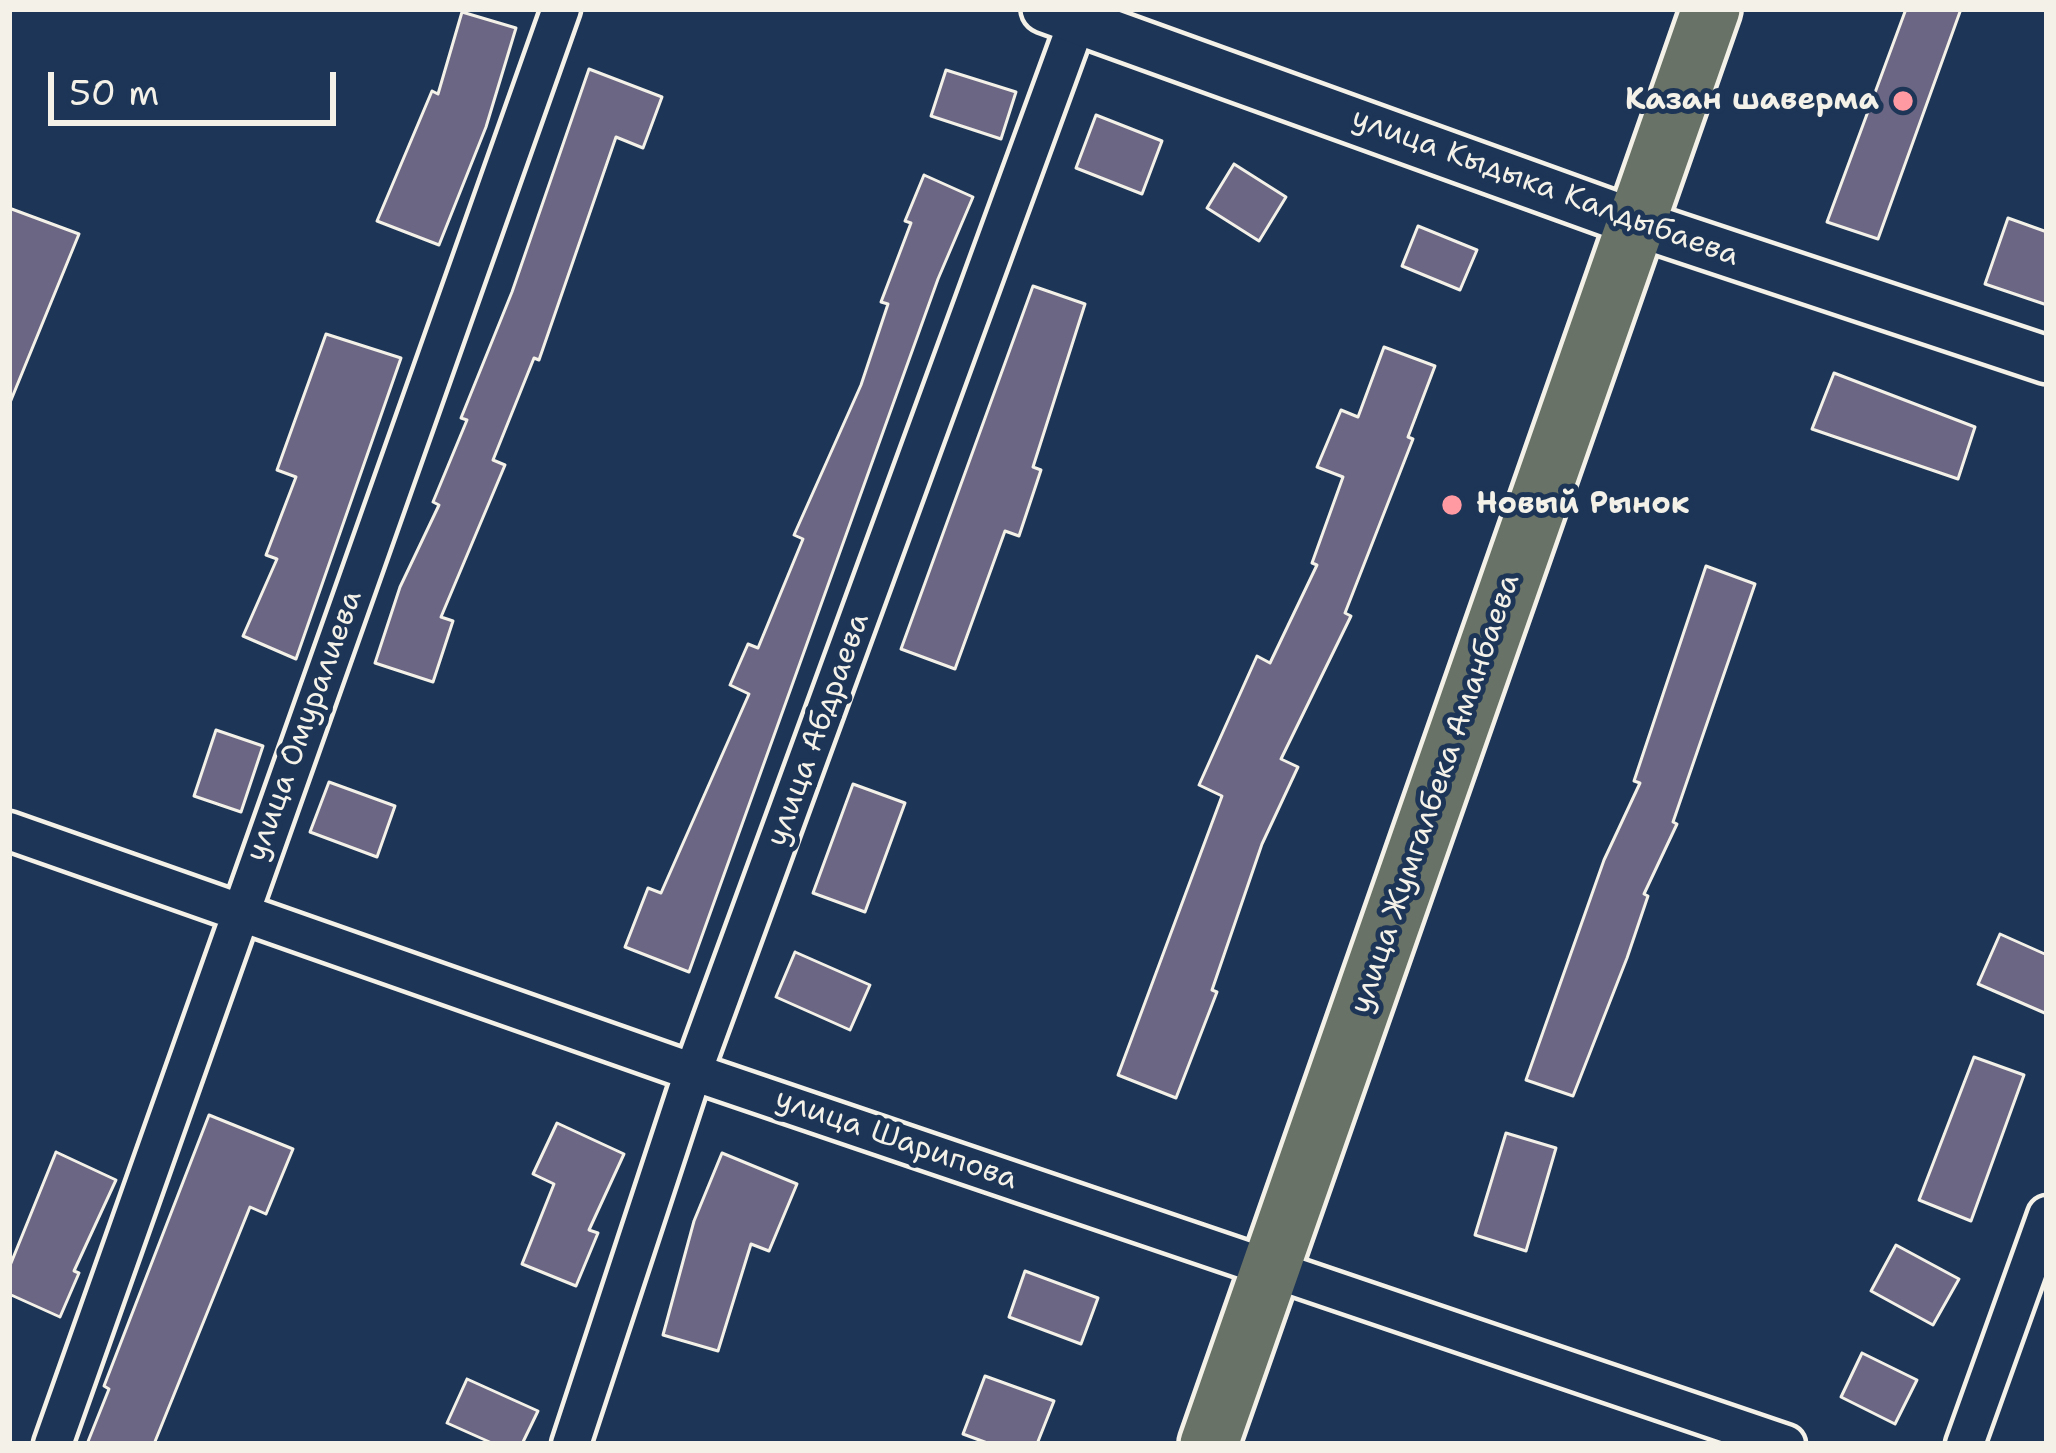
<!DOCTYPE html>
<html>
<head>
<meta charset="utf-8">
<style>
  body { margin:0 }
  #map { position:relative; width:2056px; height:1453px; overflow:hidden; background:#1d3557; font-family:"Shantell Sans",sans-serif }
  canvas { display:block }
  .frame { position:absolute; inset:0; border:12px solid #f4f1e8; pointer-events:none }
  .scale { position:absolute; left:48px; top:72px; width:288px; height:54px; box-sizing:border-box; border:6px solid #f4f1e8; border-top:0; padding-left:15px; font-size:36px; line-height:42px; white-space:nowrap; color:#f4f1e8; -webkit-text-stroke:9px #1d3557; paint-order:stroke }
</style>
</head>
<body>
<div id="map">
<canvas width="2056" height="1453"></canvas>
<div class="frame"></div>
<div class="scale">50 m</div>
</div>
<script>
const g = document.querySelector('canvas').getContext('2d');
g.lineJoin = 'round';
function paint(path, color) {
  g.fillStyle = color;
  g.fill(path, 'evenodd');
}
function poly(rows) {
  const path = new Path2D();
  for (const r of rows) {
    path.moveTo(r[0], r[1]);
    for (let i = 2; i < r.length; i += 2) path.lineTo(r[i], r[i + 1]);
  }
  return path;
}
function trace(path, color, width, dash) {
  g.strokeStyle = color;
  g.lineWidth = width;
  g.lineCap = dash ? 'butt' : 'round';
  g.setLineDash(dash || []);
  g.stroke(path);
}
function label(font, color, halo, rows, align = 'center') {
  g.font = font + ' "Shantell Sans",sans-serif';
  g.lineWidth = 10;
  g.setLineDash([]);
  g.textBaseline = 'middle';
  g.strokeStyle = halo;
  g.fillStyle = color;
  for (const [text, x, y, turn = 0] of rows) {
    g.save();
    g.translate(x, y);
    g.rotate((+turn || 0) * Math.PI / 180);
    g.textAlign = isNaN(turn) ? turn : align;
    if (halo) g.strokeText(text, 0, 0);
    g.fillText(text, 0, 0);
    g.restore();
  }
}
const building = poly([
  [1906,9,1961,9,1878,239,1827,222,1906,9],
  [462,12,516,28,486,127,439,245,377,221,432,91,438,94,462,12],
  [589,69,662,97,643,148,616,137,539,360,534,358,493,460,505,465,441,617,453,621,433,682,375,663,400,587,439,505,433,502,467,420,461,418,512,292,589,69],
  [946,70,1016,92,1001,139,931,116,946,70],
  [1096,115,1162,141,1142,194,1076,168,1096,115],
  [1234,164,1286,197,1259,241,1207,208,1234,164],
  [924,175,973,197,938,279,689,972,625,947,648,888,661,893,749,694,730,685,748,644,758,648,803,539,794,535,861,385,888,304,881,302,911,223,905,221,924,175],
  [9,208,79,234,9,405,9,208],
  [2008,218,2047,232,2047,305,1985,284,2008,218],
  [1418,226,1477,250,1460,290,1402,266,1418,226],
  [1033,286,1085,304,1033,467,1041,470,1019,536,1005,531,955,669,901,649,1033,286],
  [326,334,401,358,296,659,243,636,277,559,266,555,296,477,277,470,326,334],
  [1384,347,1435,366,1408,437,1413,439,1345,613,1351,616,1281,759,1298,767,1262,844,1212,990,1217,992,1176,1098,1118,1075,1222,796,1199,785,1257,656,1270,663,1317,565,1312,563,1343,477,1317,467,1341,410,1358,417,1384,347],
  [1834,373,1975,427,1958,479,1812,429,1834,373],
  [1706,566,1755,584,1673,822,1677,824,1644,894,1648,896,1627,958,1573,1096,1526,1080,1604,860,1640,783,1634,781,1706,566],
  [216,730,263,746,241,812,194,796,216,730],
  [329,782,395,806,377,857,310,832,329,782],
  [853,784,905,803,865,912,813,893,853,784],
  [2000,934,2047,955,2047,1014,1978,984,2000,934],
  [795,952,870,985,850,1030,776,997,795,952],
  [1974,1057,2024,1075,1971,1221,1919,1200,1974,1057],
  [209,1115,293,1149,266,1214,250,1207,154,1444,87,1444,109,1389,104,1386,209,1115],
  [557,1123,624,1154,589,1230,598,1233,576,1286,522,1264,554,1184,533,1174,557,1123],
  [1506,1133,1556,1148,1526,1251,1475,1235,1506,1133],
  [56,1152,116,1180,74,1271,79,1273,60,1317,9,1294,9,1268,56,1152],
  [722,1153,797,1184,769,1251,751,1244,718,1351,663,1335,694,1221,722,1153],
  [1896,1245,1959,1279,1933,1325,1871,1291,1896,1245],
  [1025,1271,1098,1298,1081,1344,1009,1317,1025,1271],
  [1862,1353,1917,1380,1895,1424,1841,1397,1862,1353],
  [985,1376,1054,1401,1037,1444,990,1444,963,1434,985,1376],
  [467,1379,538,1411,522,1444,494,1444,447,1423,467,1379]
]);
paint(building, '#6a6683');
trace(building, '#f4f1e8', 3);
const minor = poly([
  [9,831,693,1072,1786,1444],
  [53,1444,561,9],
  [571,1444,693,1072,1078,19],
  [1965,1444,2047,1215]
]);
const tertiary = poly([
  [1045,9,1636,223,2047,360]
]);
const primary = poly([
  [1209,1444,1711,9]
]);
trace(minor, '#f4f1e8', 45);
trace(tertiary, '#f4f1e8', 54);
trace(primary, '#f4f1e8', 66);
trace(minor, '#1d3557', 36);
trace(tertiary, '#1d3557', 45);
trace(primary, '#687266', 57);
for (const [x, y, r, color] of [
  [1903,101,12,"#ff9aa2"],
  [1452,505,12,"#ff9aa2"]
]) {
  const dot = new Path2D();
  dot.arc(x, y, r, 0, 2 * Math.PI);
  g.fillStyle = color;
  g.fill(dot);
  trace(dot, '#1d3557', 4.5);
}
label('bold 30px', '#f4f1e8', '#1d3557', [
  ["Казан шаверма",1879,101],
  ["Новый Рынок",1476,505,"left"]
], 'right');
label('30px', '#f4f1e8', '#1d3557', [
  ["улица Кыдыка Калдыбаева",1545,188,20],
  ["улица Омуралиева",305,726,-70],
  ["улица Абдраева",819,730,-70],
  ["улица Жумгалбека Аманбаева",1436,794,-71],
  ["улица Шарипова",896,1140,19]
]);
</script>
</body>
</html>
